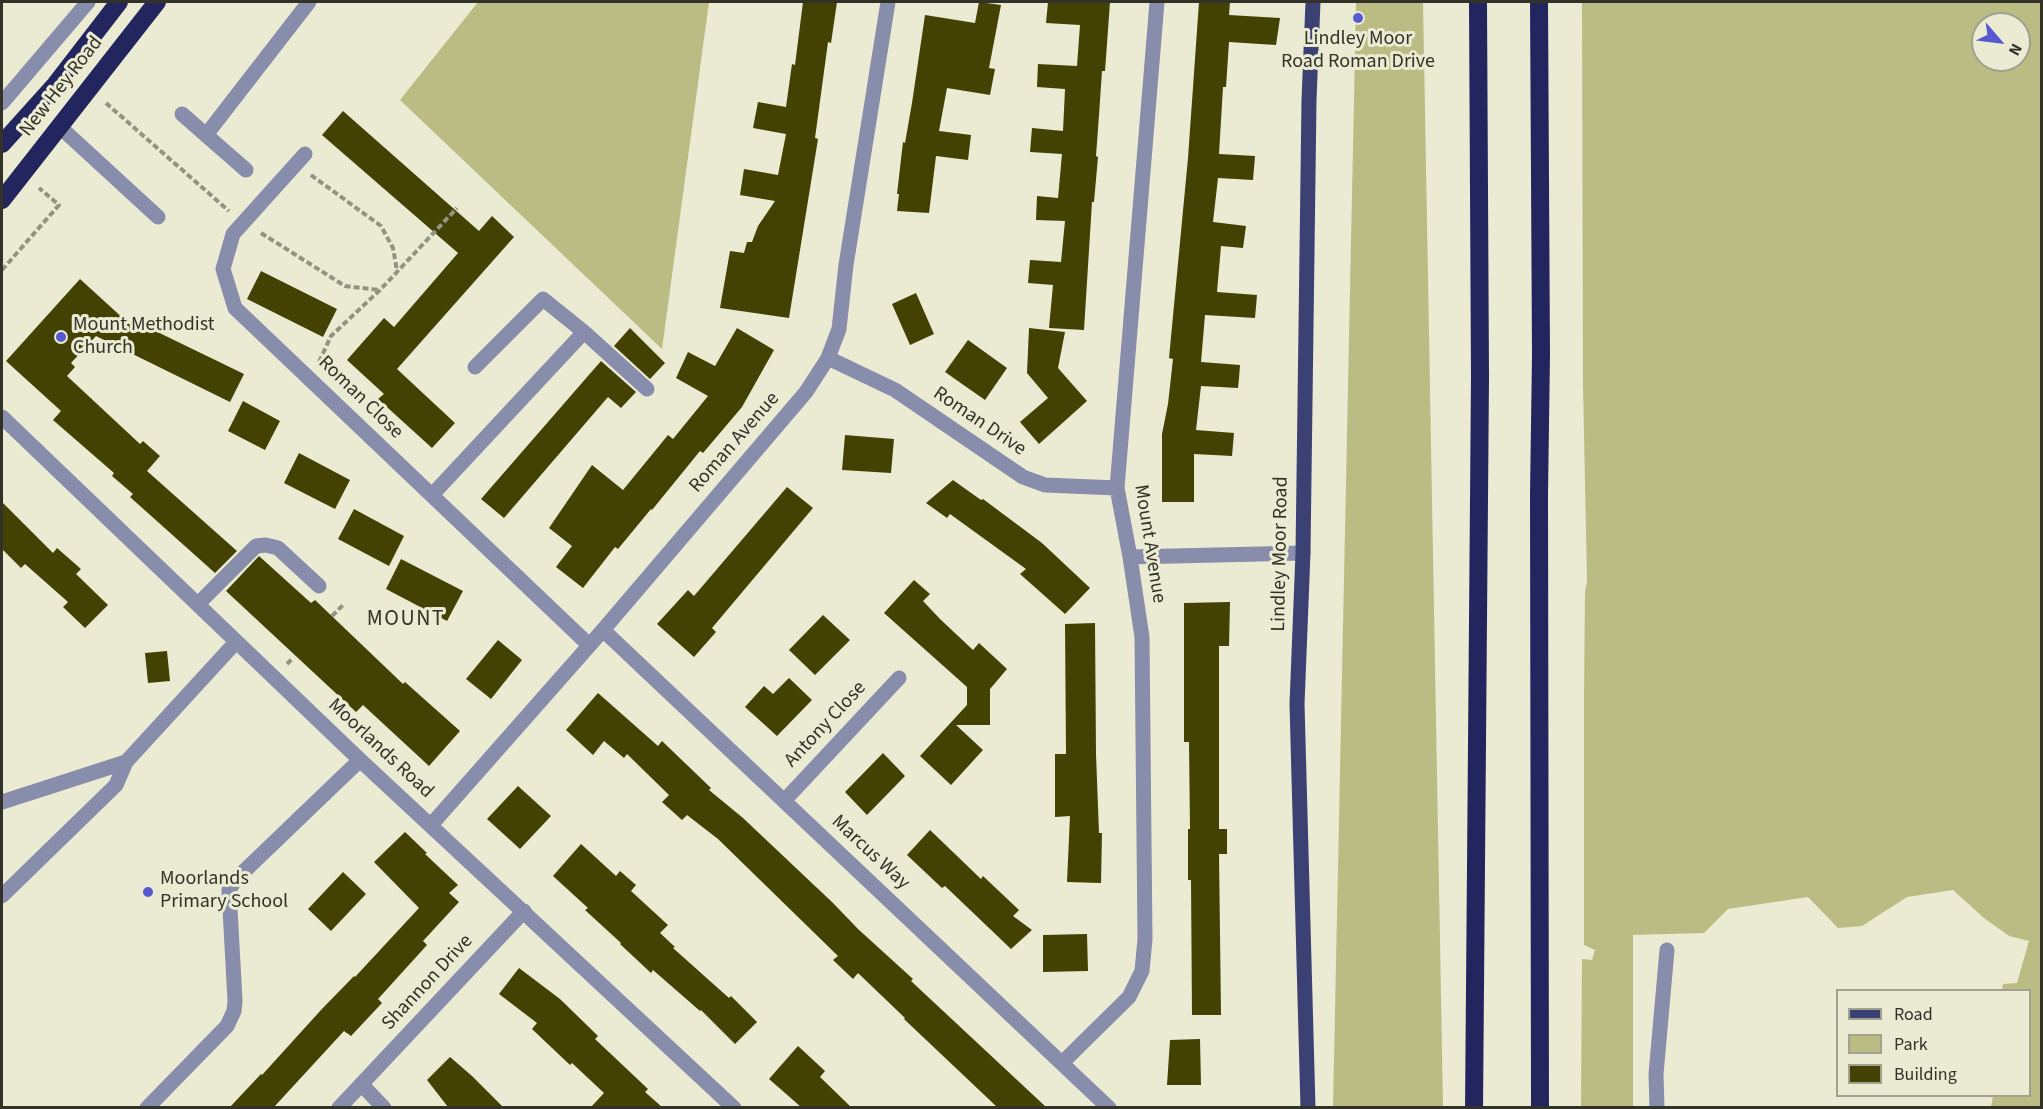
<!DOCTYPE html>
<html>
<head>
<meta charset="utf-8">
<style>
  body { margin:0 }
  #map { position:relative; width:2043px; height:1109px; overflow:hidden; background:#eaebd2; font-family:"Source Sans 3",sans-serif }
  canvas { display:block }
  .frame { position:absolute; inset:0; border:3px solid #323229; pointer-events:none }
  .legend { position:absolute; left:1836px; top:989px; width:195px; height:108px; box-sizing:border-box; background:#eaebd2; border:2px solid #a0a18e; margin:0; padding:8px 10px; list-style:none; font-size:18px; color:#323229 }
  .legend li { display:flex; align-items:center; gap:12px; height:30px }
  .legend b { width:30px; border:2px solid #a0a18e }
  .north { position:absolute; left:1971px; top:12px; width:60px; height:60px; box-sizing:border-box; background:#eaebd2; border:2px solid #a0a18e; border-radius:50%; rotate:118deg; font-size:16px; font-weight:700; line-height:24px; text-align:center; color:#323229 }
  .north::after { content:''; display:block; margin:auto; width:21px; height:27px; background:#555ad1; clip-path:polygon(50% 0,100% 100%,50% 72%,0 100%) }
</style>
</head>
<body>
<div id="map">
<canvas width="2043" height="1109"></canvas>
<div class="frame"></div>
<ul class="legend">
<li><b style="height:8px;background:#3b4273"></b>Road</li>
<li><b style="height:16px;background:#babc84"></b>Park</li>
<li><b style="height:16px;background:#434203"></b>Building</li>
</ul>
<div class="north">N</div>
</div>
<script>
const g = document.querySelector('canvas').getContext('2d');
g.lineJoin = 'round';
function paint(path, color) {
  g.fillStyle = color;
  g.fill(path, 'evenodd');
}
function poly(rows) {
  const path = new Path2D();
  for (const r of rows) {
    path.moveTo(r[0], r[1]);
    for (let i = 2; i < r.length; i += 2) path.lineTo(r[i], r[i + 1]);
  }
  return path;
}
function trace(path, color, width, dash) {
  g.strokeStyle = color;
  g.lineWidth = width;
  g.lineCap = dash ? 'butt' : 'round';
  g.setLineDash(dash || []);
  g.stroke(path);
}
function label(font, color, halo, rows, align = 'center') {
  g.font = font + ' "Source Sans 3",sans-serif';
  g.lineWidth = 6;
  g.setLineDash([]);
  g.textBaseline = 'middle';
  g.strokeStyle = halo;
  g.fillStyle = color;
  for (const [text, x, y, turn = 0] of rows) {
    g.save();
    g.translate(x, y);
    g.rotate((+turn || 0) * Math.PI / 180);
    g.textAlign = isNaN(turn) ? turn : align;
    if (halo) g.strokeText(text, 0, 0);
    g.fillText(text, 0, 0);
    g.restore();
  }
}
paint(poly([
  [478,2,709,2,662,349,400,100],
  [1356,2,1423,2,1443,1107,1333,1107],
  [1582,2,2041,2,2041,1107,1991,1107,1993,1096,2030,1096,2030,990,2002,990,2003,984,2017,983,2029,941,2009,936,1984,918,1953,890,1907,897,1862,926,1838,928,1808,897,1728,909,1704,933,1633,935,1633,1107,1581,1107,1582,959,1592,960,1595,950,1584,945,1584,695,1585,591,1587,582,1583,384],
  [1983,24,2019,24,2019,60,1983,60]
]), '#babc84');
paint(poly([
  [803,2,837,2,831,43,828,42,815,138,818,139,789,318,720,308,730,251,744,253,747,242,752,242,758,226,775,201,740,195,744,169,778,175,786,134,753,128,758,102,786,107,792,64,795,65],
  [979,2,1001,5,989,68,995,69,990,95,947,88,939,131,971,135,968,160,936,156,929,213,897,211,899,194,897,194,903,142,905,143,912,103,925,15,975,23],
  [1048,2,1079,3,1079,2,1110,2,1105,71,1102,71,1099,115,1096,156,1098,157,1094,202,1092,202,1084,330,1049,328,1053,285,1028,283,1030,260,1061,262,1065,221,1036,220,1037,196,1058,198,1062,154,1030,152,1032,128,1063,131,1065,89,1037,87,1038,64,1077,66,1080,25,1046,23],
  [1199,2,1230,2,1229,15,1280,18,1276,45,1229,42,1226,87,1223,87,1219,154,1255,156,1253,180,1218,178,1213,222,1246,226,1243,248,1221,246,1217,292,1257,295,1255,318,1205,315,1201,362,1240,365,1239,378,1238,388,1201,386,1196,430,1234,433,1232,456,1194,454,1194,502,1162,502,1162,434,1168,404,1173,359,1169,358,1188,158],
  [343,111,479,231,492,216,514,237,397,369,455,423,432,448,378,399,384,394,347,360,384,318,394,327,458,253,322,135],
  [261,271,337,309,323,337,247,299],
  [80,279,137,331,141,324,244,374,230,402,96,336,71,363,75,367,67,376,140,444,143,441,160,456,147,471,237,551,215,573,130,497,133,494,112,476,114,473,53,420,61,411,6,361],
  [916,293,934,334,910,345,892,304],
  [630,328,665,363,650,379,614,346],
  [737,328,774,350,742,407,703,453,700,451,652,510,651,509,618,549,615,547,583,588,556,567,572,546,549,528,592,465,623,490,668,435,673,439,708,396,676,378,688,352,715,366],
  [1029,328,1065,332,1058,368,1087,401,1039,444,1020,422,1048,398,1027,373],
  [968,340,1007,368,985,400,945,372],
  [601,361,636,392,621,408,608,397,504,518,481,499],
  [243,401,280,421,265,450,228,431],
  [845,435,894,439,891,473,842,470],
  [299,453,350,480,335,509,284,483],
  [953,480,981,500,983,499,1042,543,1090,588,1065,614,1020,574,1026,569,950,514,947,518,926,503],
  [787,487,813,508,712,628,716,632,694,657,657,624,688,590,694,596],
  [2,502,53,553,57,548,81,569,76,574,108,605,85,628,63,607,68,602,25,564,21,568,2,549],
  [354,509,404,536,389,566,338,539],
  [259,556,311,603,315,600,403,684,405,682,460,731,429,766,363,705,356,712,226,591],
  [401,559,463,591,447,621,386,589],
  [914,580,930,594,923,601,940,619,973,650,979,643,1007,669,990,689,990,725,956,725,983,750,951,785,920,756,967,705,967,687,884,613],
  [1230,602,1229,646,1219,646,1219,829,1227,829,1227,854,1219,854,1221,1015,1192,1015,1191,880,1188,880,1188,829,1190,829,1189,742,1184,742,1184,603],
  [823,615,850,640,815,675,789,650],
  [1095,623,1096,754,1099,833,1102,833,1101,883,1067,882,1070,816,1055,817,1055,754,1066,754,1065,624],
  [498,640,522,660,491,699,466,679],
  [167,651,170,681,148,683,145,653],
  [789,678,812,700,777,736,745,707,764,686,773,694],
  [598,693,658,746,662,741,711,788,709,790,743,818,833,903,858,929,913,979,911,981,1046,1107,997,1107,904,1019,905,1018,858,973,853,979,833,960,838,956,718,839,687,815,682,820,662,802,669,795,627,754,624,758,604,741,593,755,566,730],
  [883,753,905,776,867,815,845,792],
  [518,786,551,816,520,849,487,819],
  [930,830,981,879,983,876,1019,910,1013,916,1032,930,1011,949,945,886,942,888,907,855],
  [405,832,427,853,425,854,458,885,449,893,459,902,423,941,427,945,378,999,382,1003,351,1036,344,1031,274,1107,230,1107,261,1074,262,1075,321,1010,354,976,355,977,419,908,374,862],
  [581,844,616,876,620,871,636,885,631,891,668,925,660,933,675,947,673,948,729,998,731,996,757,1022,735,1044,701,1010,700,1011,653,970,651,973,620,944,621,943,585,910,588,908,553,876],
  [343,872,366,894,331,931,308,909],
  [1087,934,1088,971,1043,972,1043,935],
  [519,968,560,999,598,1036,595,1039,648,1089,645,1092,662,1107,591,1107,604,1093,572,1063,570,1065,532,1029,537,1023,499,994],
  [1200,1039,1201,1085,1167,1085,1170,1040],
  [798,1046,825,1071,820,1077,851,1107,801,1107,769,1079],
  [450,1057,472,1076,503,1107,448,1107,427,1080]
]), '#434203');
trace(poly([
  [106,103,229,211],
  [311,175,381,226,393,248,397,271],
  [261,233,345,286,379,290],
  [2,270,59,205,39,188],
  [319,362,331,336,380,290,457,208],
  [332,616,344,604],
  [287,664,293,658]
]), '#939382', 4, [6, 3]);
trace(poly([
  [2,103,88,2],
  [182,114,246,170],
  [60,127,158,217],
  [206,135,309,2],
  [305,154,233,234,223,269,235,308,589,645],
  [584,332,647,389],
  [828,358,895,390,1023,477,1045,485,1117,488],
  [2,417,360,760,734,1108],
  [432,495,584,332,543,299,475,367],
  [1130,557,1303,553],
  [198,604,256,546,266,545,278,548,319,586],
  [603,630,1109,1108],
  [784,801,899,678],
  [2,802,126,762,236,642],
  [431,825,603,630,806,392,828,358,839,329,846,265,888,2],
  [2,896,116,785,126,762],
  [1062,1063,1129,997,1142,971,1145,939,1142,637,1130,557,1117,488,1157,2],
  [362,1085,384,1108],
  [147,1108,227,1026,234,1011,235,1001,229,890,236,879,360,760],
  [339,1108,524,911],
  [1657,1108,1656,1074,1667,950]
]), '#878daa', 15);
trace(poly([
  [1308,1108,1297,704,1303,553,1309,100,1313,2]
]), '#3b4273', 15);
trace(poly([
  [1539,2,1541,355,1539,494,1540,1108],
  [2,144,55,85,119,2],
  [2,200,157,2],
  [1474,1108,1480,377,1478,2]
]), '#23265e', 18);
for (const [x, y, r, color] of [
  [1358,18,6,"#555ad1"],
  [61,337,6,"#555ad1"],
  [148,892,6,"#555ad1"]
]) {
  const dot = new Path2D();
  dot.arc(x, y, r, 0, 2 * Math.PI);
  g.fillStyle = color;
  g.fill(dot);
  trace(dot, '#eaebd2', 2);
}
label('20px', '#323229', '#eaebd2', [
  ["Lindley Moor",1358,40,"center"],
  ["Road Roman Drive",1358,63,"center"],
  ["Mount Methodist",73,326],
  ["Church",73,349],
  ["Moorlands",160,880],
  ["Primary School",160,903]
], 'left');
label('20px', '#323229', '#eaebd2', [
  ["New Hey Road",62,87,-52],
  ["Roman Close",360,398,44],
  ["Roman Drive",979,422,34],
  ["Roman Avenue",735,443,-49],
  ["Mount Avenue",1149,544,81],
  ["Lindley Moor Road",1281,554,-89],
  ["Antony Close",826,725,-47],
  ["Moorlands Road",380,749,43],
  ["Marcus Way",870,853,43],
  ["Shannon Drive",428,983,-47]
]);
g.letterSpacing = '1.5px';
label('22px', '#323229', '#eaebd2', [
  ["MOUNT",406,620]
]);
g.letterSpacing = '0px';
</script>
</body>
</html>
